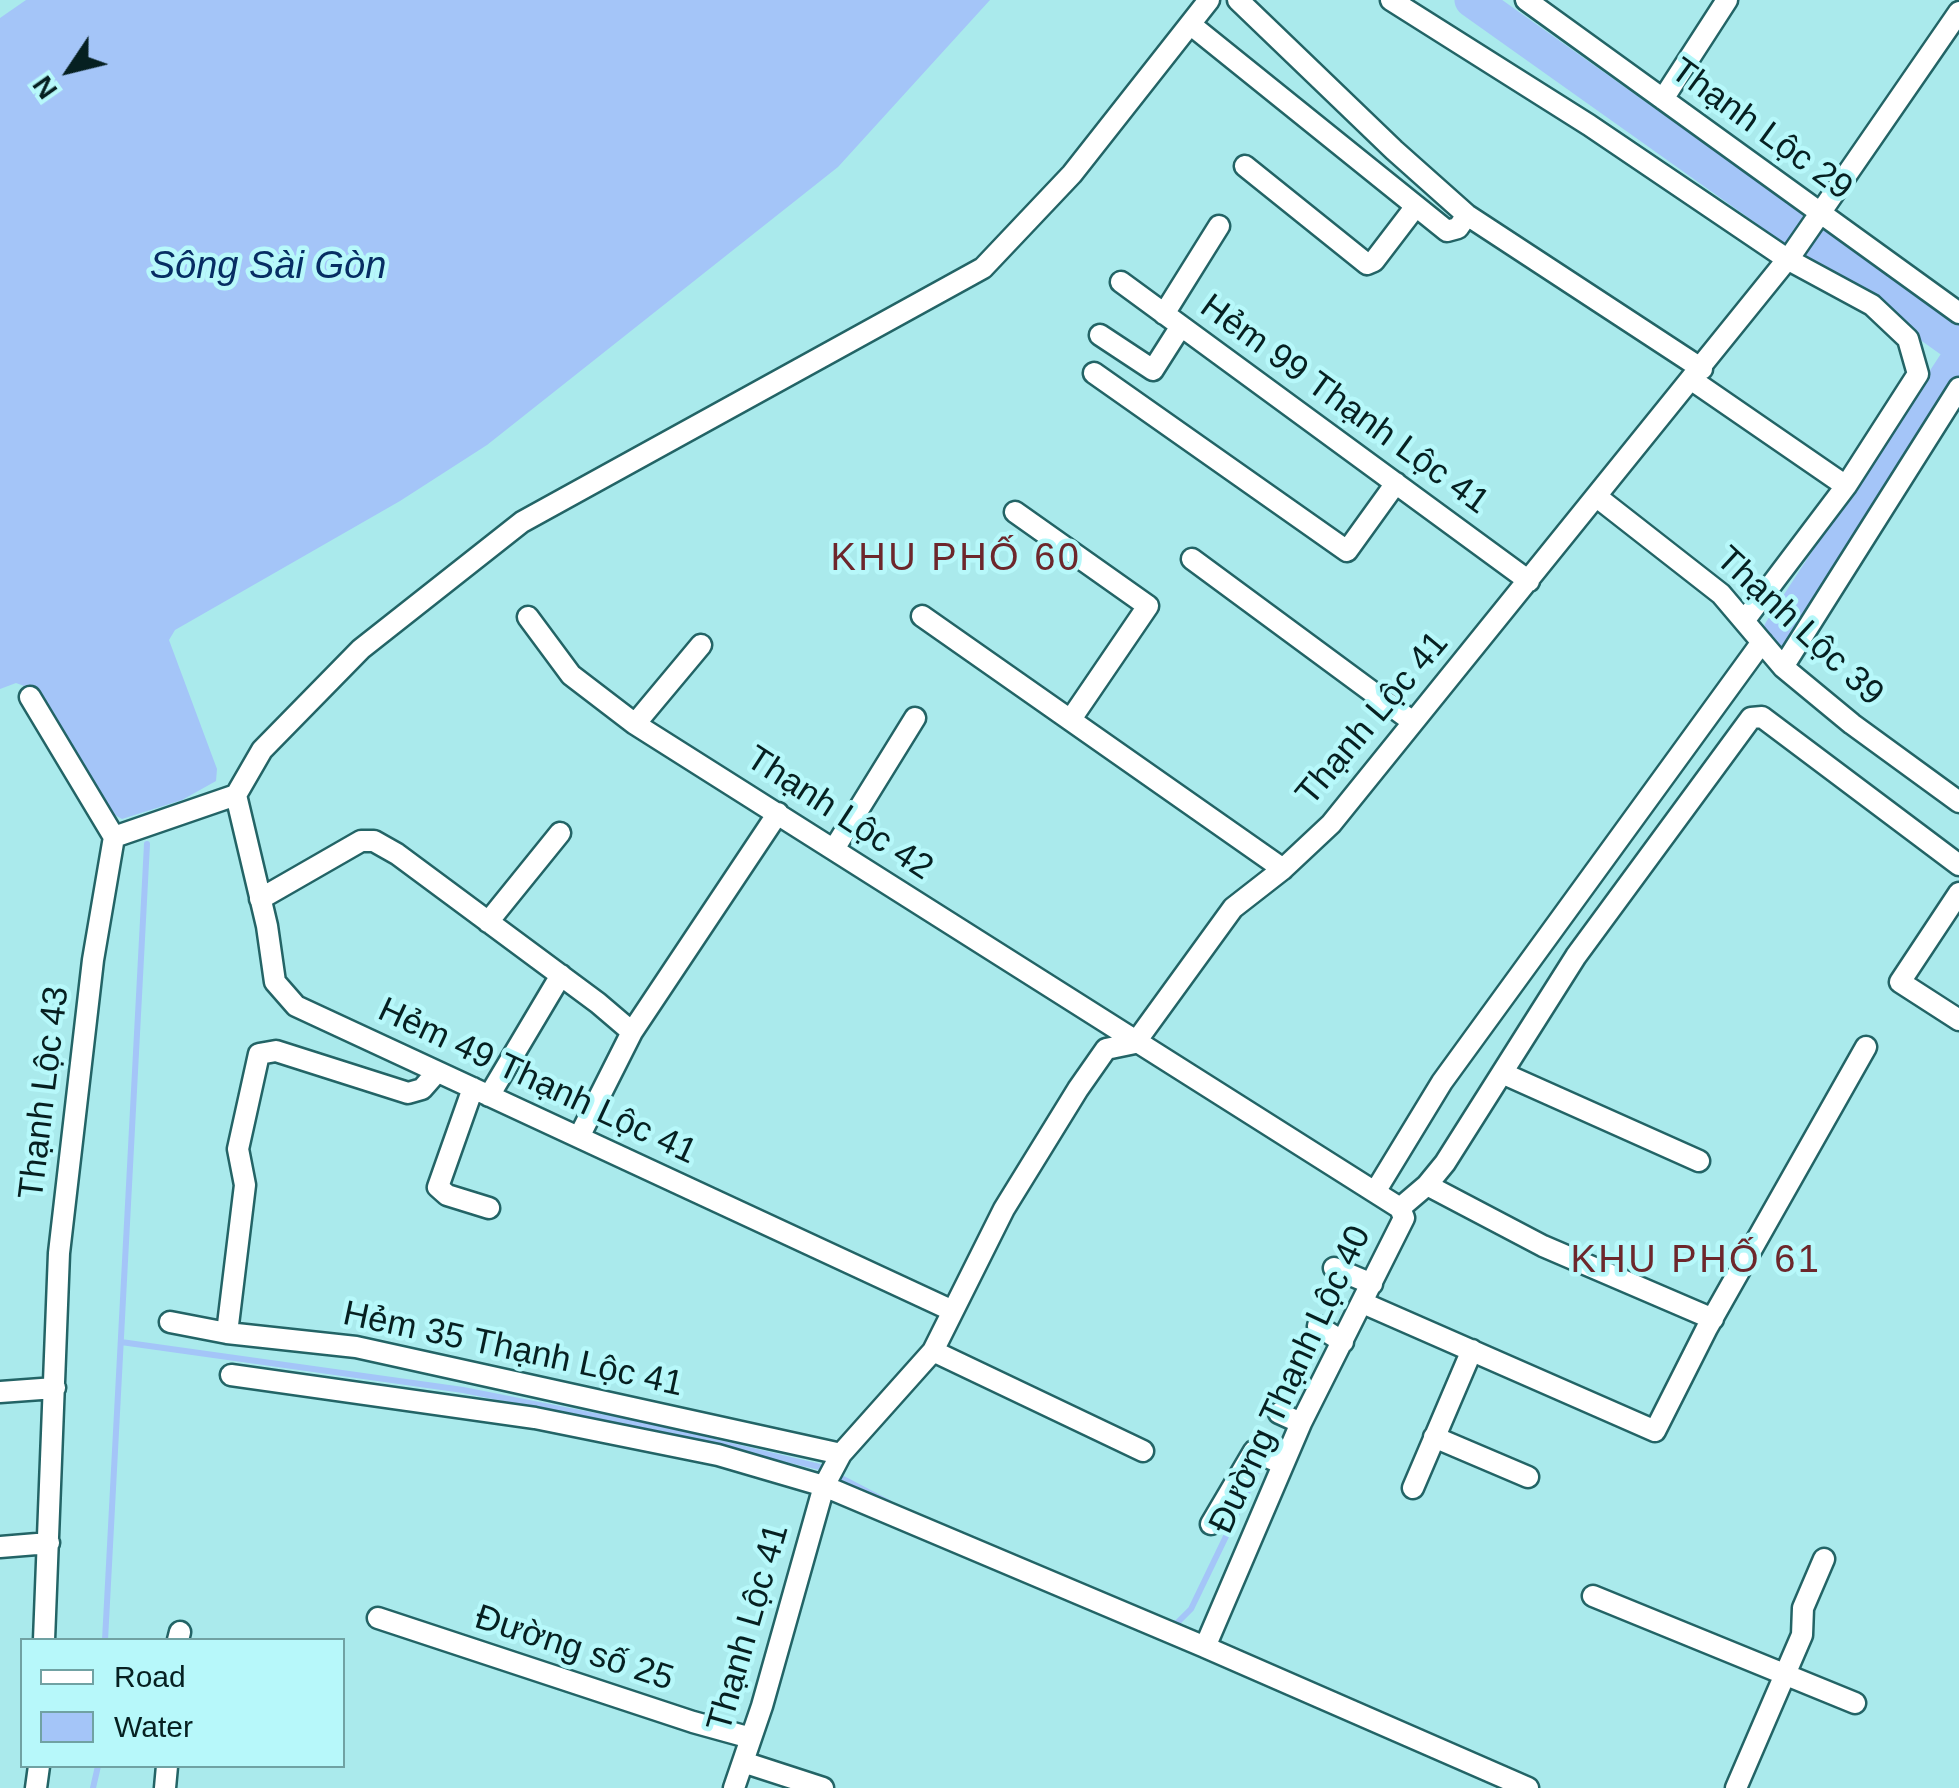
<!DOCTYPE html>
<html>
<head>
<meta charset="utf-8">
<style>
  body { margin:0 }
  #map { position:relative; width:1959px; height:1788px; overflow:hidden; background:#aaeaec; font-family:Helvetica,sans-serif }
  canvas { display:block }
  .legend { position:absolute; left:20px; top:1638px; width:325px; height:130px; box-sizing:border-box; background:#b7f8fa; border:2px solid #70a2a3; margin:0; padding:12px 18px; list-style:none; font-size:30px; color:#062021 }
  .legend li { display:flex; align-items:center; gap:20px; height:50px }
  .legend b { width:50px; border:2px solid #70a2a3 }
  .north { position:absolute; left:20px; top:20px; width:100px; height:100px; -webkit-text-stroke:8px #b7f8fa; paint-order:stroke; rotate:235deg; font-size:28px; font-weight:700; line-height:40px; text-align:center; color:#062021 }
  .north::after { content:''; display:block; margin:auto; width:35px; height:45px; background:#062021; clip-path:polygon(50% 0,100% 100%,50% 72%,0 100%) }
</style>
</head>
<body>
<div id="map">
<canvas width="1959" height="1788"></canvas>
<ul class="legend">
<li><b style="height:12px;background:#fff"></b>Road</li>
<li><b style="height:28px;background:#a4c5f8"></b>Water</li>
</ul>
<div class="north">N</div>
</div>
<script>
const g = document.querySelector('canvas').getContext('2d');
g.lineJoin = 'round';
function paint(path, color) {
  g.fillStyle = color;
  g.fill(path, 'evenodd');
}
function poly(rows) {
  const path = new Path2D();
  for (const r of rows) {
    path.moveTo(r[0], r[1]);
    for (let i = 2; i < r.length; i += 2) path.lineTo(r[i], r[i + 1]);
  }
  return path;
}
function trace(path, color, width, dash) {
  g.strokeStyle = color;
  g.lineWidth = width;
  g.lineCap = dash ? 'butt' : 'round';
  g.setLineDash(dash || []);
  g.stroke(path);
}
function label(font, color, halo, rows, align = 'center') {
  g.font = font + ' Helvetica,sans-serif';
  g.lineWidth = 9;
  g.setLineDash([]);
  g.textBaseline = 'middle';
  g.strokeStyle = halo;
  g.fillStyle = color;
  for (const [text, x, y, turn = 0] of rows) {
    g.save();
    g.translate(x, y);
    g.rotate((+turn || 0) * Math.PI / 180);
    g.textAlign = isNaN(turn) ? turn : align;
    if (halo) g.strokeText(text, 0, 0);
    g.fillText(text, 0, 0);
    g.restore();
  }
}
paint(poly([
  [26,0,990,0,838,167,487,445,400,501,175,630,169,640,217,769,216,781,182,800,122,819,106,810,35,690,16,683,0,689,0,18]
]), '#a4c5f8');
trace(poly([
  [121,1342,463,1390,651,1427,820,1467,889,1503],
  [1166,1623,1177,1623,1191,1609,1258,1470],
  [105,1640,147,844],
  [93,1788,98,1766]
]), '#a4c5f8', 6);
trace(poly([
  [1472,0,1959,346],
  [1781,631,1959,358]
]), '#a4c5f8', 35);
const minor = poly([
  [1238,0,1394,150,1467,215,1702,369],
  [1391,0,1589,125,1787,259,1872,305,1908,339,1918,374,1846,486,1744,621],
  [1526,0,1959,313],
  [1190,24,1447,231,1458,228,1467,215],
  [1663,99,1727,0],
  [1245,166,1367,264,1374,261,1416,206],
  [1121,282,1529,581],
  [1164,314,1219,226],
  [1100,335,1153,370,1181,326],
  [1094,373,1347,551,1396,483],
  [1692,380,1846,486],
  [1597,497,1721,594,1783,667,1852,724,1959,802],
  [1015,512,1148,606,1071,719],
  [1192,559,1413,722],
  [922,616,1283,869],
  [528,617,571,675,635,724,1400,1208,1404,1218,1301,1423,1205,1647,1528,1788],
  [1783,667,1959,388],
  [30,697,114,837,93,960,59,1253,44,1640],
  [635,724,701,645],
  [236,795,267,926,275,982,296,1006,953,1311],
  [114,837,236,795,262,750,361,649,522,522,983,268,1072,174,1209,0],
  [834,849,915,718],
  [1959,893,1900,982,1959,1020],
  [260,899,361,841,374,841,397,854,598,1003,632,1032,579,1137],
  [488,922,560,833],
  [632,1032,778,813],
  [1502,1073,1699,1161],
  [473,1088,438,1187,447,1195,489,1208],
  [489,1096,561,975],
  [1427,1185,1543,1246,1713,1319],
  [1375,1192,1442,1082,1762,642],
  [1400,1208,1427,1185,1445,1163,1576,956,1751,718,1762,717,1959,865],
  [1334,1268,1372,1284],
  [1363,1303,1655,1431,1707,1328,1866,1047],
  [170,1322,227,1333,356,1347,841,1454],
  [1318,1326,1343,1342],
  [227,1333,245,1185,238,1149,259,1054,276,1051,408,1093,422,1089,437,1072],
  [933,1351,1143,1451],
  [231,1375,535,1418,718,1455,824,1486,1205,1647],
  [0,1392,55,1388],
  [1279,1413,1301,1423],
  [1434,1437,1528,1477],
  [1413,1488,1472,1350],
  [1211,1524,1254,1451,1283,1464],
  [0,1547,49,1543],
  [1593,1596,1855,1703],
  [378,1618,693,1722,751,1738],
  [178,1640,180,1632],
  [743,1762,823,1788],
  [36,1788,39,1766],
  [165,1788,167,1766],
  [734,1788,762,1706,824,1486,841,1454,933,1351,1004,1209,1078,1089,1106,1049,1135,1043,1233,908,1283,869,1331,824,1794,251,1959,12],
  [1736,1788,1802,1635,1803,1608,1824,1559]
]);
trace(minor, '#236466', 25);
trace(minor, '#fff', 20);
label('35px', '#062021', '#b7f8fa', [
  ["Thạnh Lộc 29",1761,130,36],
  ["Hẻm 99 Thạnh Lộc 41",1344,405,36],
  ["Thạnh Lộc 39",1799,627,43],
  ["Thạnh Lộc 41",1373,719,-50],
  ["Thạnh Lộc 42",839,814,33],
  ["Hẻm 49 Thạnh Lộc 41",537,1082,25],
  ["Thạnh Lộc 43",45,1093,-83],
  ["Hẻm 35 Thạnh Lộc 41",513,1350,12],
  ["Đường Thạnh Lộc 40",1291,1380,-65],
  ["Thạnh Lộc 41",749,1628,-74],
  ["Đường số 25",574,1649,18]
]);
label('italic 38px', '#072d63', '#b7f8fa', [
  ["Sông Sài Gòn",268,267]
]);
g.letterSpacing = '2.5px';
label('38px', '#6d272c', '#b7f8fa', [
  ["KHU PHỐ 60",956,560],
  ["KHU PHỐ 61",1696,1262]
]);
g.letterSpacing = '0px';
</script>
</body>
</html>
